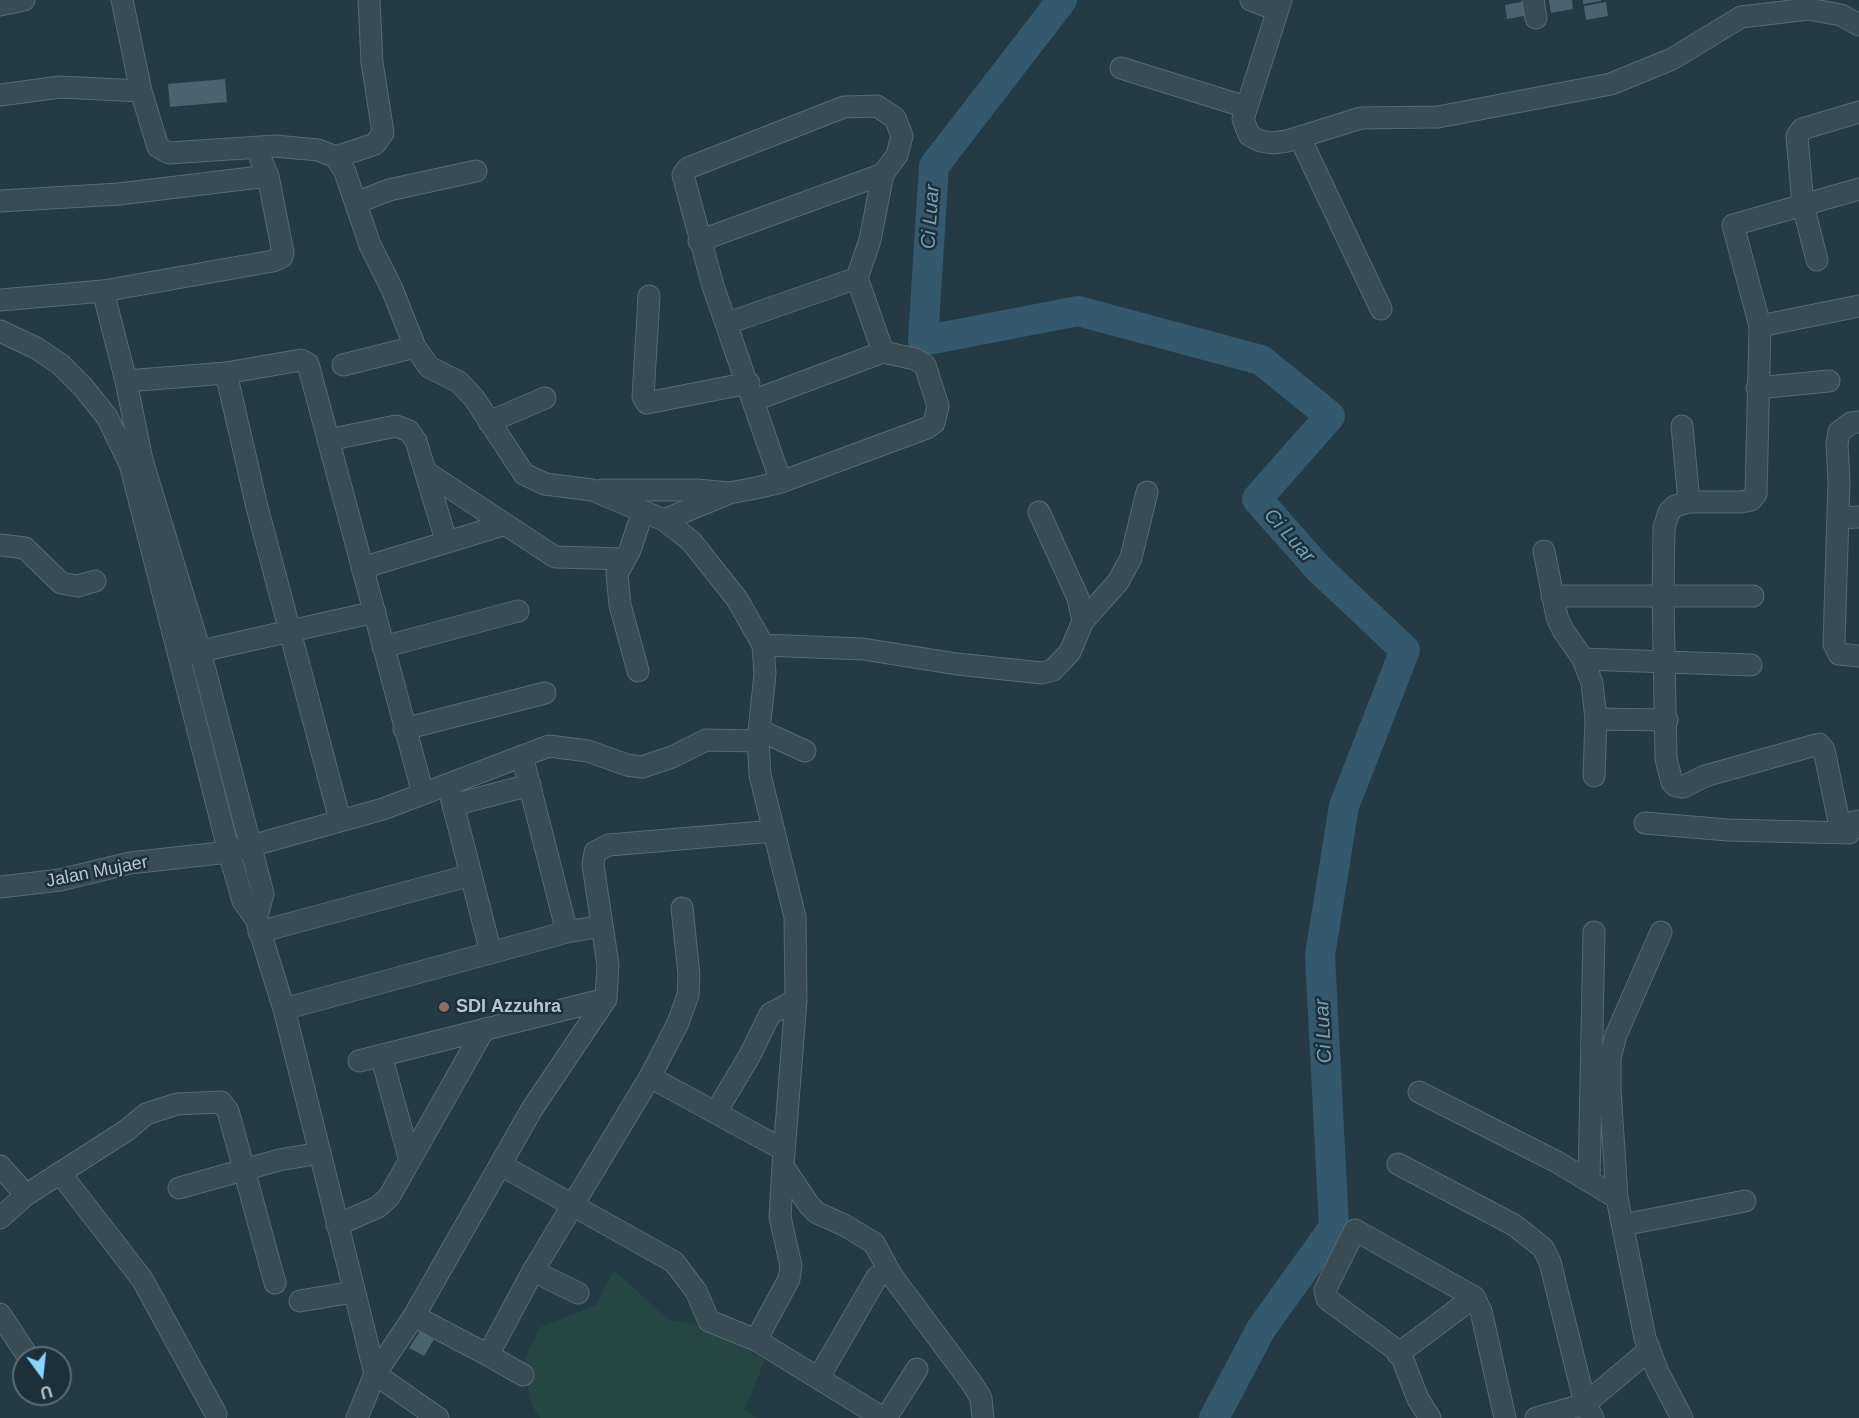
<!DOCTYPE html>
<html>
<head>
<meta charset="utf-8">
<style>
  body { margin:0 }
  #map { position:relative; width:1859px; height:1418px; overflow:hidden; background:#243a45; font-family:Arial,sans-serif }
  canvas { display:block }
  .north { position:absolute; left:12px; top:1346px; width:60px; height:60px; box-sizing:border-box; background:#1d303a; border:2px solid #5a6c75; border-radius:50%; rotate:165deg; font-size:16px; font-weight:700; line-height:24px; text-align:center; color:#b6c5ce }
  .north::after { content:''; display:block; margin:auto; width:21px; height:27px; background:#8ad5ff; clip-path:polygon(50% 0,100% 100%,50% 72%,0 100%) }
</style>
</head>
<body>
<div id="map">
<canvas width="1859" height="1418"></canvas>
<div class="north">U</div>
</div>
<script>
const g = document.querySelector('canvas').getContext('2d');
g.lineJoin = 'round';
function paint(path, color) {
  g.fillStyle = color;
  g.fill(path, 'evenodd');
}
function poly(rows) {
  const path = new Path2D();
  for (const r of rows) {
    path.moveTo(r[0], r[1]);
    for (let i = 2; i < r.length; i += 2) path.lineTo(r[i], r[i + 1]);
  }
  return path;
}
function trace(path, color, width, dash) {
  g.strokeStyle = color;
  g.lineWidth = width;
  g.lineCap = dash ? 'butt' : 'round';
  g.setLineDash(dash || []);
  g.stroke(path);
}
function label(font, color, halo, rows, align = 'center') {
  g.font = font + ' Arial,sans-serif';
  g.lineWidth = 5;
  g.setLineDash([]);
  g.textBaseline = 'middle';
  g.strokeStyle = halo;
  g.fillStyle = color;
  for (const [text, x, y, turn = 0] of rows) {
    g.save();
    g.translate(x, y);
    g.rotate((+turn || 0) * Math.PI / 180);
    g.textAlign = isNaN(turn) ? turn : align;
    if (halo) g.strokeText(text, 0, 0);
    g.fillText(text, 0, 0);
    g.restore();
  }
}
paint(poly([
  [614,1270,669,1320,711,1328,765,1360,745,1409,757,1418,540,1418,532,1406,522,1364,539,1328,596,1305]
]), '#264642');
trace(poly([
  [1062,0,934,166,923,341,1078,311,1261,360,1330,416,1257,499,1318,568,1405,650,1344,806,1320,955,1334,1227,1261,1329,1214,1418]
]), '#34596c', 30);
paint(poly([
  [1549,0,1572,0,1573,9,1551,13],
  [1583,0,1601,0,1601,1,1583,4],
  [1527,1,1529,15,1507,19,1505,5],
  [1606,2,1608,16,1586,20,1584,6],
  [225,79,227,102,170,107,168,84],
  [422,1328,436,1336,424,1356,409,1348]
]), '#4a636e');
const minor = poly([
  [122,0,141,91,158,147,169,153,275,146,318,150,336,157,345,172,370,245,392,289,415,347,429,367,459,382,474,398,524,474,545,484,592,490,664,520,691,541,737,599,763,645,765,674,758,741,760,775,795,917,796,1000,783,1166,809,1205,817,1213,844,1225,874,1243,892,1276,971,1382,981,1398,983,1418],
  [1251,0,1277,10],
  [1281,0,1243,119,1249,135,1260,141,1273,143,1287,141,1361,118,1438,117,1611,84,1672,59,1741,17,1808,9,1841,15,1859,25],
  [1533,0,1536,18],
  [0,5,24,0],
  [1121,68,1246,107],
  [0,95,60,87,141,91],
  [1300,138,1381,309],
  [336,157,375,144,383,133,372,62,369,0],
  [1859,189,1733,225,1760,326,1756,494,1751,500,1741,502,1689,502,1675,506,1669,512,1664,528,1663,597,1666,759,1672,782,1676,786,1683,787,1705,776,1819,744,1824,750,1838,817,1844,824,1859,821],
  [0,201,119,194,268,176],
  [356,203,389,190,476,171],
  [699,241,883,174],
  [1817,260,1803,205,1797,136,1802,129,1859,112],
  [103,291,126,381,142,460,200,651,263,894,256,919],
  [649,296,643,397,647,403,749,383],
  [0,300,103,291,273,261,282,257,283,253,268,176,261,160],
  [728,323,857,278],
  [1760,326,1859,306],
  [0,331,36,348,60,364,83,387,107,417,130,464,229,852,243,901,256,919,284,1009,375,1374,438,1418],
  [343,365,415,347],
  [226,373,257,507,340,820],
  [126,381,226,373,301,360,308,364,423,794],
  [1757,388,1829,381],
  [755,400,883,352],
  [489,422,545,398],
  [1859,422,1851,423,1839,432,1837,444,1839,481,1834,644,1839,654,1859,656],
  [1682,426,1689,502],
  [328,440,396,426,409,431,416,441,446,540],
  [426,472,555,557,624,559],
  [602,490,697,490,729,493,756,488,781,482,927,428,934,423,938,406,925,365,915,359,883,352,857,278,870,240,883,174,897,155,902,136,895,118,877,106,844,107,688,168,683,175,713,286,781,482],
  [1838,518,1859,517],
  [664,520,727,494],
  [0,545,25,548,61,583,78,586,95,581],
  [1544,551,1557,617,1563,630,1583,659,1592,683,1596,719,1594,776],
  [362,568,503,525],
  [1552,596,1753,596],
  [1083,621,1118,582,1131,558,1147,492],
  [763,645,863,649,957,664,1042,673,1053,670,1070,652,1083,621,1078,598,1039,512],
  [383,647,518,611],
  [188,654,375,612],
  [1583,659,1751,665],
  [638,671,620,605,617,574,630,550,643,511],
  [1596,719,1667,720],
  [404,729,545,693],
  [759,730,805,751],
  [522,756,567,932],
  [448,785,491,953],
  [453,805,530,785],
  [1645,823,1728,830,1849,833,1855,824],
  [0,887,60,880,130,863,229,852,383,809,549,746,588,751,627,765,642,767,672,757,706,740,758,741],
  [259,932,471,875],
  [1661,932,1616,1035,1610,1058,1610,1089,1617,1198,1645,1338,1658,1372,1682,1418],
  [284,1009,567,932,601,926],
  [381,1055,409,1157],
  [359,1061,606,999],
  [650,1077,784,1150],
  [1419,1092,1557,1162,1617,1198],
  [716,1112,750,1055,770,1014,796,1000],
  [1398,1164,1514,1225,1543,1248,1550,1262,1585,1404,1593,1418],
  [501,1165,674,1262,696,1291,709,1321,756,1340,883,1418],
  [0,1166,26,1195],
  [60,1173,142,1279,216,1414],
  [1589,1181,1594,932],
  [179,1188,279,1160,320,1153],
  [0,1218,26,1195,127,1130,146,1114,177,1104,221,1102,228,1111,275,1283],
  [337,1225,378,1207,389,1197,484,1029],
  [1623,1225,1745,1201],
  [533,1271,578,1293],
  [300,1301,353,1292],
  [0,1314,29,1358],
  [414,1316,488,1355,533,1271,650,1077,678,1023,688,995,689,975,682,908],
  [756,1340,789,1279,791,1266,780,1217,783,1166],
  [1398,1354,1474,1297],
  [488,1355,523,1375],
  [819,1377,877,1277],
  [357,1418,375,1374,414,1316,532,1109,606,999,608,965,593,865,595,852,609,845,774,831],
  [886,1418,917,1369],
  [1430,1418,1418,1399,1403,1360,1395,1349,1327,1299,1325,1290,1355,1230,1474,1297,1481,1311,1505,1418],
  [1536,1418,1585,1404,1648,1351]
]);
trace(minor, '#576872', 23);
trace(minor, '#394b54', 21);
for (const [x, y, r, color] of [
  [444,1007,6,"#8d6e63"]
]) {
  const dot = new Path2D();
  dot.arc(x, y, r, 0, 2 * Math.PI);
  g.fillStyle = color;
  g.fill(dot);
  trace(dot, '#1d303a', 2);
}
label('18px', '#b6c5ce', '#1d303a', [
  ["Jalan Mujaer",97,872,-11]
]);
label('bold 18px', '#b6c5ce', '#1d303a', [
  ["SDI Azzuhra",456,1007]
], 'left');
label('italic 20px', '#739fb4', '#1d303a', [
  ["Ci Luar",931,217,-86],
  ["Ci Luar",1289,536,48],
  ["Ci Luar",1324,1031,-93]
]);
</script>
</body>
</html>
